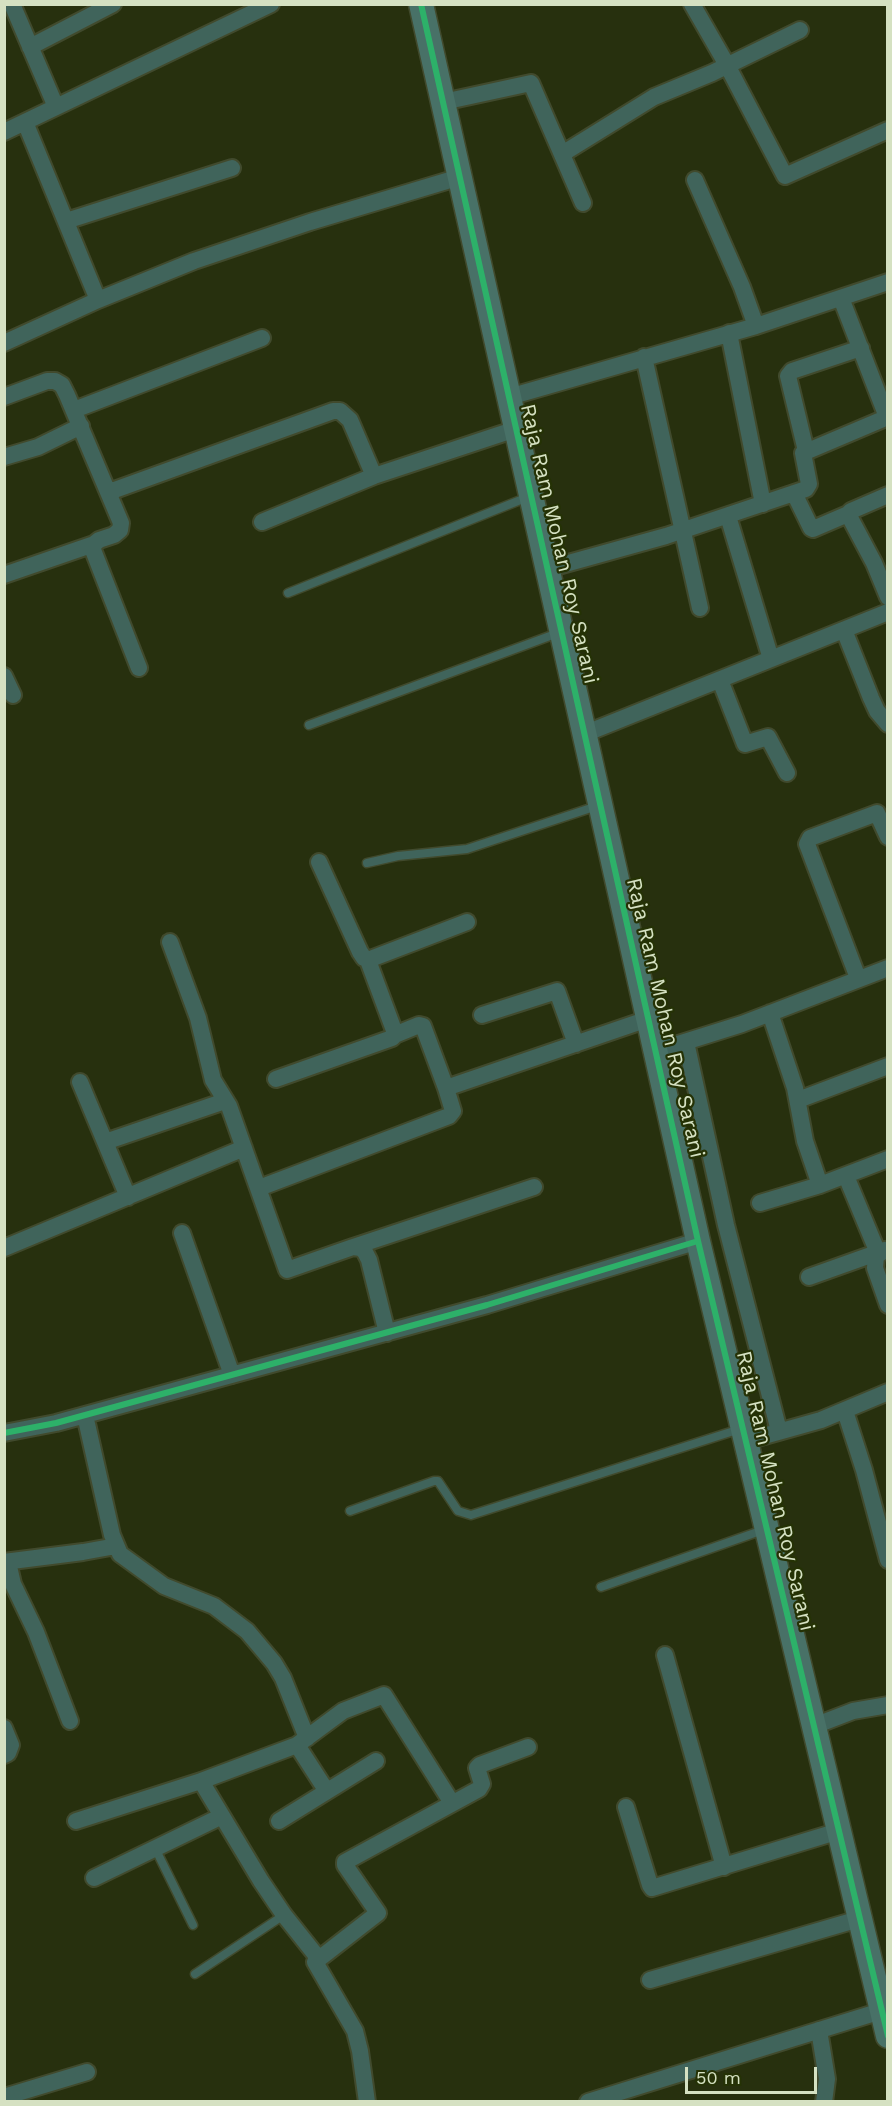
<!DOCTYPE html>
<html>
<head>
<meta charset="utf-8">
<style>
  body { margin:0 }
  #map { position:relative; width:892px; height:2106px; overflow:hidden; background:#27300e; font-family:"Work Sans",sans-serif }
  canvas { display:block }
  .frame { position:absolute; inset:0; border:6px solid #d5e1c2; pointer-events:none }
  .scale { position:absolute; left:685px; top:2067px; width:132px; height:27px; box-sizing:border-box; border:3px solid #d5e1c2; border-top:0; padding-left:8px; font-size:18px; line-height:21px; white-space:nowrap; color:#d5e1c2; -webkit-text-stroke:4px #253205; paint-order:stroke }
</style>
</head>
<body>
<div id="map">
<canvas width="892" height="2106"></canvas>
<div class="frame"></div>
<div class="scale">50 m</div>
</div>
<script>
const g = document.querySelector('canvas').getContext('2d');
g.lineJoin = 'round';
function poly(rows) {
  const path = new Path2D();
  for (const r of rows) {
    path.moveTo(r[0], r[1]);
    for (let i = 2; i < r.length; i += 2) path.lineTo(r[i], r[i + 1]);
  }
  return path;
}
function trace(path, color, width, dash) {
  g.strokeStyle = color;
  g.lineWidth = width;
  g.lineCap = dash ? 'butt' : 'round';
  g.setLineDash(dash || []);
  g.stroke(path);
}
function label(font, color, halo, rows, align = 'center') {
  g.font = font + ' "Work Sans",sans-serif';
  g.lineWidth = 4.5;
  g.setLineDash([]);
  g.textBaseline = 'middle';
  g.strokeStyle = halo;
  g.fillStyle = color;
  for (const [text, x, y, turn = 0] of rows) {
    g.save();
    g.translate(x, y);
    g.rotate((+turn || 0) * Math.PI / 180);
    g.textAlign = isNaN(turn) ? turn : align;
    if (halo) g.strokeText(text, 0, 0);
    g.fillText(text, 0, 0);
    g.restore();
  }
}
const lane = poly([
  [288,593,528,497],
  [309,725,558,633],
  [367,863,398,856,467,849,597,806],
  [350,1511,434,1481,438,1481,458,1511,471,1515,740,1429],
  [601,1587,766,1529],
  [155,1848,193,1925],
  [195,1974,284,1915]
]);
const street = poly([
  [12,4,56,107],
  [692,4,727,65,785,176,888,130],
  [30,47,113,4],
  [443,102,531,83,583,203],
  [25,122,98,300],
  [4,132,271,4],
  [562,154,654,97,712,73,800,30],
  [695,180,742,287,756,326],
  [66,221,232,168],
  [841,298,887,417],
  [729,333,763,504],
  [4,343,98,300,194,261,310,222,460,177],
  [644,357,700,608],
  [4,397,47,381,55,381,62,385,67,395,121,523,120,530,114,535,99,540,94,544,93,550,139,668],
  [509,397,756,326,888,282],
  [74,410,262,338],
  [806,451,788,376,792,371,861,348],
  [4,457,38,447,81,426],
  [109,492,333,411,340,411,350,420,374,476],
  [794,493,811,528,813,529,848,514],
  [888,495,851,511,848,514,874,563,888,597],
  [728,516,771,659],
  [262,522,374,476,516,429],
  [547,569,666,536,806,489,809,484,803,453,888,417],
  [4,575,94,544],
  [844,630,871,698,877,711,888,724],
  [4,676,13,695],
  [720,680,745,744,768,737,787,773],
  [584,734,888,612],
  [319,862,360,952,364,958,370,960],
  [170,942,198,1018,213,1080,229,1106,287,1270,353,1247,361,1248,365,1252,369,1260,387,1333],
  [858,978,807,844,810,838,877,813,888,837],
  [770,1013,795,1088,805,1141,820,1185,888,1159],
  [482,1015,557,991,576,1044],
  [686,1042,726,1225,779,1431],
  [656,1051,742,1024,888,968],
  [276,1079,392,1038,396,1034],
  [80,1082,128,1197],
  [446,1088,423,1026,419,1025,397,1034,395,1033,369,963,373,958,467,922],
  [798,1100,888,1066],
  [105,1142,225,1101],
  [846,1176,878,1253],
  [259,1188,449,1116,453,1111,446,1088,648,1019],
  [760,1203,820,1185],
  [182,1233,232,1375],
  [353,1247,534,1187],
  [4,1248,244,1148],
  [885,1250,876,1256,875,1268,888,1305],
  [809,1277,882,1251],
  [845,1411,864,1470,888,1560],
  [85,1415,112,1535,120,1554,164,1586,214,1606,247,1631,274,1663,283,1678,307,1738],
  [4,1433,56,1423,487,1305,698,1241],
  [746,1441,821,1420,888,1392],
  [4,1562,83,1552,116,1546],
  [8,1562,13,1584,36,1632,70,1721],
  [665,1655,724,1867],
  [814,1726,853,1711,888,1705],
  [4,1728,11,1745,8,1753,4,1755],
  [297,1745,326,1790],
  [201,1781,261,1881,284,1915,319,1959],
  [626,1807,650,1885,652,1888,839,1831],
  [76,1821,201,1781,297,1745,343,1711,384,1695,452,1803],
  [279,1821,376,1761],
  [94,1878,222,1816],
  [650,1980,859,1919],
  [819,2030,827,2079,824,2102],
  [4,2097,87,2072],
  [367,2102,360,2051,355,2031,315,1962,378,1913,345,1865,345,1862,479,1789,482,1784,477,1768,480,1765,528,1747],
  [588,2102,881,2011]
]);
const secondary = poly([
  [421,4,698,1241,888,2036]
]);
trace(lane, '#414a2d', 11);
trace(street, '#414a2d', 20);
trace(secondary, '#414a2d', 27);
trace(lane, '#40645b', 8);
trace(street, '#40645b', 16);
trace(secondary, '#487167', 24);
trace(poly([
  [421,4,698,1241,888,2036],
  [4,1433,56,1423,487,1305,698,1241]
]), '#2db169', 6);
label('21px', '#d5e1c2', '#253205', [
  ["Raja Ram Mohan Roy Sarani",559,544,77],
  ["Raja Ram Mohan Roy Sarani",665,1018,77],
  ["Raja Ram Mohan Roy Sarani",775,1491,77]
]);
</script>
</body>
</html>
